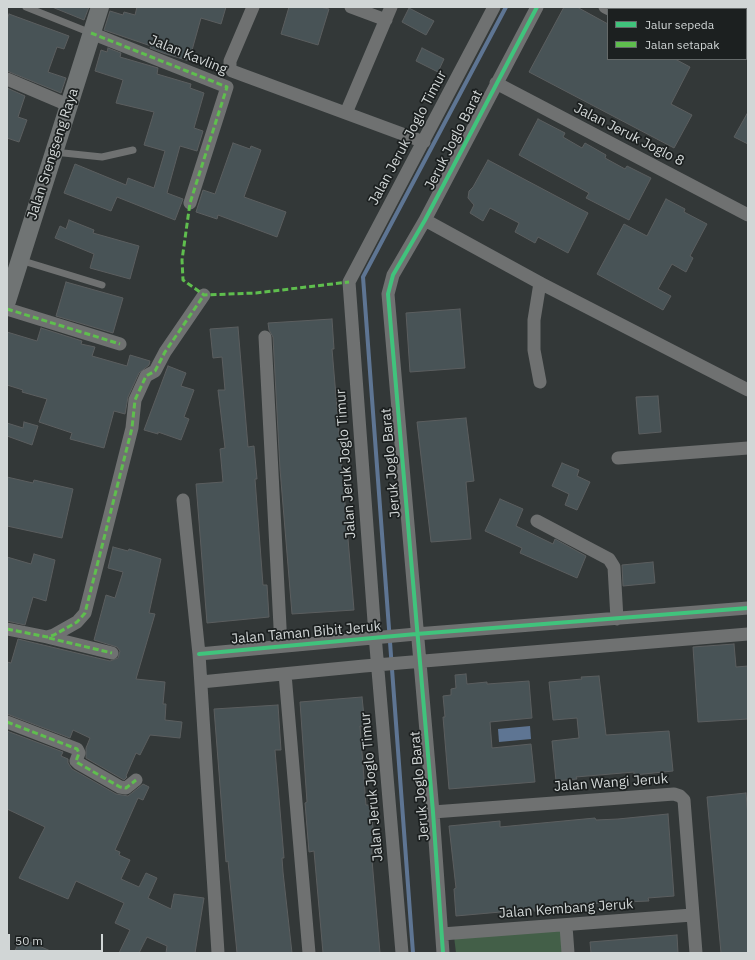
<!DOCTYPE html>
<html>
<head>
<meta charset="utf-8">
<style>
  body { margin:0 }
  #map { position:relative; width:755px; height:960px; overflow:hidden; background:#333838; font-family:"IBM Plex Sans",sans-serif }
  canvas { display:block }
  .frame { position:absolute; inset:0; border:8px solid #d1d6d6; pointer-events:none }
  .legend { position:absolute; left:607px; top:8px; width:140px; height:52px; box-sizing:border-box; background:#1c2020; border:1px solid #646969; margin:0; padding:5px 7px; list-style:none; font-size:12px; color:#d1d6d6 }
  .legend li { display:flex; align-items:center; gap:8px; height:20px }
  .legend b { width:20px; border:1px solid #646969 }
  .scale { position:absolute; left:8px; top:934px; width:95px; height:18px; box-sizing:border-box; border:2px solid #d1d6d6; border-top:0; padding-left:5px; font-size:12px; line-height:14px; white-space:nowrap; color:#d1d6d6; -webkit-text-stroke:3px #1c2020; paint-order:stroke }
</style>
</head>
<body>
<div id="map">
<canvas width="755" height="960"></canvas>
<div class="frame"></div>
<ul class="legend">
<li><b style="height:5px;background:#40c37c"></b>Jalur sepeda</li>
<li><b style="height:5px;background:#5fbe4e"></b>Jalan setapak</li>
</ul>
<div class="scale">50 m</div>
</div>
<script>
const g = document.querySelector('canvas').getContext('2d');
g.lineJoin = 'round';
function paint(path, color) {
  g.fillStyle = color;
  g.fill(path, 'evenodd');
}
function poly(rows) {
  const path = new Path2D();
  for (const r of rows) {
    path.moveTo(r[0], r[1]);
    for (let i = 2; i < r.length; i += 2) path.lineTo(r[i], r[i + 1]);
  }
  return path;
}
function trace(path, color, width, dash) {
  g.strokeStyle = color;
  g.lineWidth = width;
  g.lineCap = dash ? 'butt' : 'round';
  g.setLineDash(dash || []);
  g.stroke(path);
}
function label(font, color, halo, rows, align = 'center') {
  g.font = font + ' "IBM Plex Sans",sans-serif';
  g.lineWidth = 3.5;
  g.setLineDash([]);
  g.textBaseline = 'middle';
  g.strokeStyle = halo;
  g.fillStyle = color;
  for (const [text, x, y, turn = 0] of rows) {
    g.save();
    g.translate(x, y);
    g.rotate((+turn || 0) * Math.PI / 180);
    g.textAlign = isNaN(turn) ? turn : align;
    if (halo) g.strokeText(text, 0, 0);
    g.fillText(text, 0, 0);
    g.restore();
  }
}
paint(poly([
  [567,928,569,953,456,953,454,936]
]), '#435f48');
paint(poly([
  [530,726,531,739,499,742,498,729]
]), '#5e7593');
trace(poly([
  [413,953,363,277,506,7]
]), '#5e7593', 4);
const building = poly([
  [52,7,89,7,84,20,52,7],
  [137,7,226,7,221,24,201,18,189,61,163,53,150,48,151,46,104,30,110,11,123,15,124,12,135,15,137,7],
  [289,7,320,7,329,9,318,45,281,34,289,7],
  [564,7,577,7,608,24,608,59,675,59,690,67,671,104,692,115,674,148,529,72,564,7],
  [409,8,434,21,426,35,402,22,409,8],
  [9,14,69,36,64,49,57,47,48,72,66,78,61,93,7,71,7,20,9,14],
  [108,48,121,53,120,57,158,68,157,74,191,84,190,88,204,93,194,128,203,131,197,151,180,146,167,193,183,199,175,220,117,197,111,211,64,193,75,164,126,185,128,178,154,188,165,151,144,145,154,112,116,103,123,80,95,71,101,50,107,52,108,48],
  [422,48,444,59,438,72,416,61,422,48],
  [7,88,25,96,18,117,27,120,19,142,7,138,7,88],
  [748,112,748,144,734,137,748,112],
  [538,119,565,133,563,137,582,148,585,143,606,155,605,158,625,169,627,166,651,178,629,220,586,198,589,193,519,155,538,119],
  [233,143,250,149,251,146,261,150,244,197,286,212,277,237,218,215,217,219,196,212,203,190,215,194,233,143],
  [488,160,588,213,568,253,538,237,535,243,515,232,519,223,490,208,483,221,470,213,474,205,468,198,469,191,473,187,488,160],
  [666,199,685,209,684,212,707,224,690,256,693,258,686,272,672,264,658,289,671,296,663,310,597,274,624,224,647,236,666,199],
  [69,220,94,230,93,233,139,246,130,279,90,268,94,254,55,238,60,226,66,229,69,220],
  [66,282,123,298,113,333,56,316,66,282],
  [460,309,465,368,410,372,406,313,460,309],
  [332,319,334,349,332,349,354,610,292,614,280,469,273,337,269,330,268,323,332,319],
  [238,327,248,447,254,446,257,479,255,479,263,585,267,585,269,617,207,623,196,484,223,482,220,449,225,448,218,390,225,390,222,357,213,358,210,329,238,327],
  [41,328,82,341,81,344,95,347,92,356,127,366,130,355,150,361,149,365,139,373,128,397,125,414,114,411,104,448,70,439,72,433,39,422,47,399,22,392,23,390,7,385,7,332,37,341,41,328],
  [168,366,186,373,181,386,194,390,184,417,189,419,181,440,158,432,158,434,144,430,168,366],
  [658,396,661,432,639,434,636,397,658,396],
  [466,418,474,481,466,482,471,539,431,542,417,422,466,418],
  [24,422,38,426,32,445,7,436,7,423,23,428,24,422],
  [562,463,579,470,577,476,590,482,577,510,565,505,569,494,552,486,562,463],
  [7,477,33,483,34,480,73,489,62,538,7,526,7,477],
  [500,499,523,509,516,526,553,544,555,539,586,556,577,578,520,553,522,548,485,531,500,499],
  [113,547,128,551,129,549,161,559,149,613,155,614,136,679,165,682,163,704,166,704,165,720,182,722,180,738,150,735,140,755,136,753,126,776,127,777,124,780,86,758,86,748,90,738,73,730,70,738,7,714,7,662,11,663,18,639,110,661,118,658,120,651,117,647,94,640,106,595,115,598,123,572,108,568,113,547],
  [34,554,55,560,46,601,33,597,25,625,7,621,7,557,31,564,34,554],
  [653,562,655,583,623,586,622,565,653,562],
  [734,644,736,667,748,666,748,719,698,722,693,647,734,644],
  [466,674,467,684,487,682,487,684,529,681,532,718,490,722,492,748,531,744,535,782,449,789,443,717,445,717,443,696,451,695,451,689,456,688,455,675,466,674],
  [599,676,606,735,669,731,673,771,634,775,634,772,576,777,577,779,556,781,552,741,579,738,577,718,553,720,549,682,582,679,581,677,599,676],
  [362,697,365,726,360,726,366,805,370,805,375,842,372,843,372,860,380,953,323,953,314,851,309,852,305,803,307,802,300,702,362,697],
  [278,705,281,750,275,750,284,858,282,858,283,872,292,953,237,953,228,861,226,862,214,709,278,705],
  [7,731,63,752,61,756,68,759,68,763,72,769,116,794,128,796,143,784,149,787,143,800,138,798,115,850,120,852,119,855,130,860,121,879,139,887,146,873,157,878,148,898,171,909,174,894,204,898,195,953,166,953,167,946,147,937,139,953,119,953,130,930,115,923,124,903,76,881,68,899,19,878,45,827,7,809,7,731],
  [746,793,748,816,748,953,721,953,707,797,746,793],
  [668,814,674,896,648,898,649,901,578,904,556,906,556,909,534,911,534,909,456,916,454,889,456,888,449,826,500,821,500,827,595,818,596,820,618,819,668,814],
  [677,935,678,953,591,953,590,942,677,935],
  [21,938,55,953,14,953,21,938]
]);
paint(building, '#485356');
trace(building, '#5b5e5f', 1);
trace(poly([
  [26,7,91,33],
  [54,152,102,157,133,150],
  [20,260,102,285]
]), '#6f7171', 7);
trace(poly([
  [253,7,230,61,230,68,232,71,424,142],
  [351,7,386,20],
  [605,7,609,9],
  [91,33,227,87,190,203],
  [7,79,68,105],
  [496,83,748,215],
  [346,113,391,7],
  [425,220,540,283,748,390],
  [540,283,534,320,534,350,540,382],
  [7,309,120,344],
  [265,337,281,646],
  [618,458,748,448],
  [183,500,199,654,218,953],
  [537,521,609,559,614,567,617,619],
  [7,629,47,637,54,635,77,622,85,613,132,428,135,400,146,376,155,371,165,352,204,295],
  [47,637,112,653],
  [199,654,416,634,748,608],
  [285,674,309,953],
  [201,682,364,666,748,634],
  [7,722,77,749,79,753,76,761,78,763,120,787,126,788,136,780],
  [433,812,674,794,680,796,684,800,696,953],
  [566,926,568,953],
  [442,934,692,915],
  [402,953,375,635,349,282,494,7],
  [443,953,433,812,388,294,393,275,425,220,537,7]
]), '#6f7171', 13);
trace(poly([
  [7,301,100,7]
]), '#707474', 18);
trace(poly([
  [91,33,227,87,190,203,182,260,183,280,204,295,256,293,349,282],
  [7,309,120,344],
  [7,629,47,637,54,635,77,622,85,613,132,428,135,400,146,376,155,371,165,352,204,295],
  [49,638,112,653],
  [7,722,77,749,79,753,76,761,78,763,120,787,126,788,136,780]
]), '#5fbe4e', 3, [6, 3]);
trace(poly([
  [199,654,416,634,748,608],
  [443,953,433,812,388,294,393,275,425,220,537,7]
]), '#40c37c', 4);
label('14px', '#d1d6d6', '#1c2020', [
  ["Jalan Kavling",188,55,22],
  ["Jalan Jeruk Joglo 8",629,135,27],
  ["Jalan Jeruk Joglo Timur",408,138,-62],
  ["Jeruk Joglo Barat",454,140,-63],
  ["Jalan Srengseng Raya",53,154,-72],
  ["Jeruk Joglo Barat",391,463,-95],
  ["Jalan Jeruk Joglo Timur",346,464,-94],
  ["Jalan Taman Bibit Jeruk",306,633,-5],
  ["Jalan Wangi Jeruk",611,783,-4],
  ["Jeruk Joglo Barat",420,786,-95],
  ["Jalan Jeruk Joglo Timur",372,787,-95],
  ["Jalan Kembang Jeruk",566,909,-4]
]);
</script>
</body>
</html>
